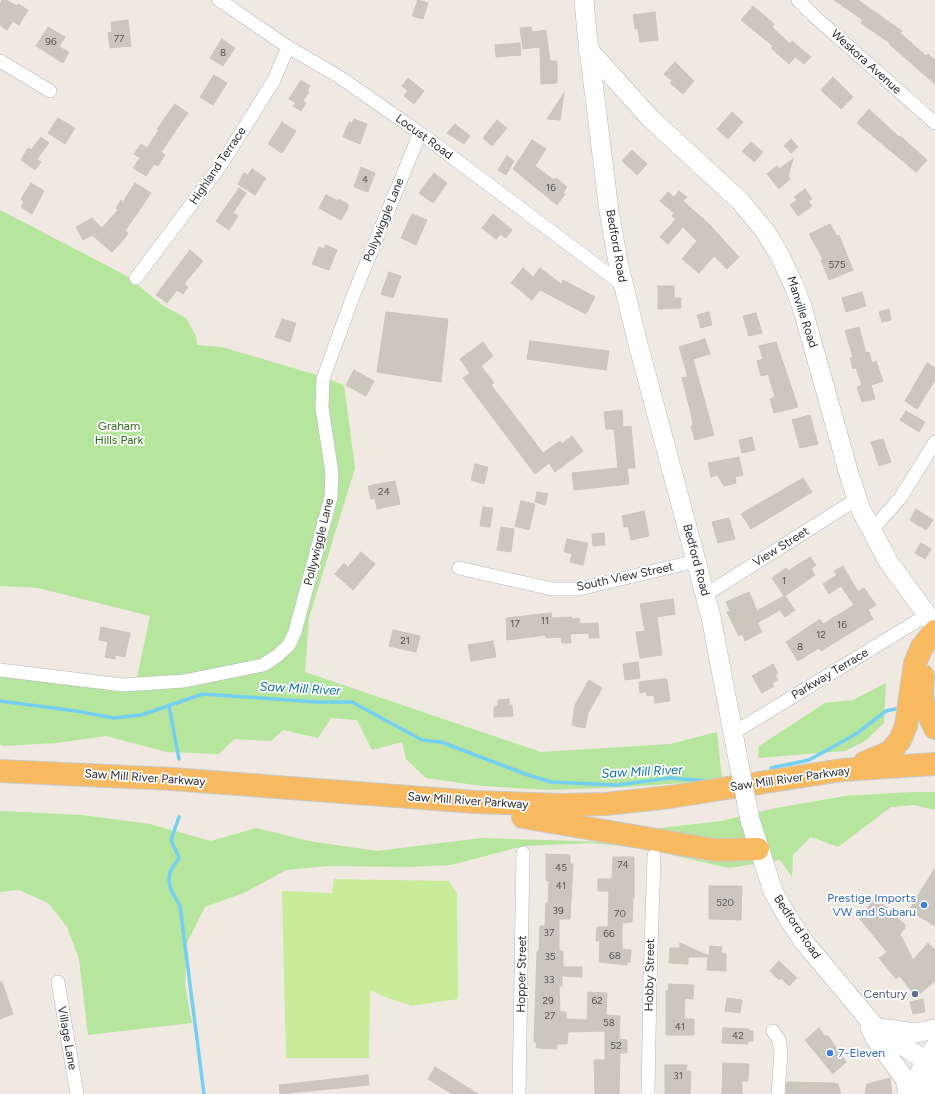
<!DOCTYPE html>
<html>
<head>
<meta charset="utf-8">
<style>
  body { margin:0 }
  canvas { display:block; background:#efe9e1 }
</style>
</head>
<body>
<canvas width="935" height="1094"></canvas>
<script>
const g = document.querySelector('canvas').getContext('2d');
g.lineJoin = 'round';
function paint(path, color) {
  g.fillStyle = color;
  g.fill(path, 'evenodd');
}
function poly(rows) {
  const path = new Path2D();
  for (const r of rows) {
    path.moveTo(r[0], r[1]);
    for (let i = 2; i < r.length; i += 2) path.lineTo(r[i], r[i + 1]);
  }
  return path;
}
function trace(path, color, width, dash) {
  g.strokeStyle = color;
  g.lineWidth = width;
  g.lineCap = dash ? 'butt' : 'round';
  g.setLineDash(dash || []);
  g.stroke(path);
}
function label(font, color, halo, rows, align = 'center') {
  g.font = font + ' Figtree,sans-serif';
  g.lineWidth = 3.5;
  g.setLineDash([]);
  g.textBaseline = 'middle';
  g.strokeStyle = halo;
  g.fillStyle = color;
  for (const [text, x, y, turn = 0] of rows) {
    g.save();
    g.translate(x, y);
    g.rotate((+turn || 0) * Math.PI / 180);
    g.textAlign = isNaN(turn) ? turn : align;
    if (halo) g.strokeText(text, 0, 0);
    g.fillText(text, 0, 0);
    g.restore();
  }
}
paint(poly([
  [0,210,127,276,162,305,186,318,196,336,197,345,222,347,317,375,344,385,355,468,309,618,305,672,541,752,670,744,717,732,722,780,629,787,548,790,482,786,426,778,406,759,402,742,372,750,357,720,331,718,318,738,283,730,271,741,234,739,219,754,167,752,106,736,56,743,4,746,0,745,0,668,136,682,150,616,38,588,0,586],
  [886,683,884,723,865,741,845,751,758,758,759,746,825,703,853,700],
  [912,792,935,792,935,810,914,805,891,807,838,847,811,837,793,855,792,877,780,860,729,868,646,849,593,843,524,846,451,865,408,867,328,866,286,870,246,892,205,907,187,943,185,986,192,1023,88,1035,79,959,67,927,48,903,19,890,0,892,0,811,82,815,150,824,211,841,256,828,309,841,377,851,482,838,637,843,660,828,721,821,776,808,845,796]
]), '#b6e59e');
paint(poly([
  [334,879,449,881,457,894,458,999,412,1006,382,996,370,990,369,1058,286,1058,282,891,332,893]
]), '#c9ec9a');
trace(poly([
  [0,701,76,711,114,718,141,715,203,694,317,702,352,702,422,740,441,742,528,775,551,782,617,785,670,778,708,781],
  [169,706,179,759],
  [771,768,809,760,856,734,886,711,900,708],
  [179,817,171,840,179,858,170,872,169,880,171,890,180,906,204,1094]
]), '#75cff0', 3.5);
const building = poly([
  [2,0,6,0,17,6,18,4,28,10,19,25,13,21,7,30,0,25,0,4,2,0],
  [418,0,428,3,423,19,412,16,418,0],
  [834,0,858,0,902,31,900,33,926,56,928,54,935,60,935,84,889,44,890,43,861,23,863,20,834,0],
  [753,6,774,24,772,27,790,44,792,41,811,57,804,64,795,57,789,64,771,48,773,46,741,20,753,6],
  [655,12,658,40,640,42,638,29,635,29,633,15,655,12],
  [128,20,131,46,110,48,108,33,112,32,111,22,128,20],
  [48,27,65,37,59,47,69,52,63,63,36,46,48,27],
  [531,27,532,32,546,30,550,61,557,61,557,83,541,84,540,47,523,49,520,28,531,27],
  [222,39,235,48,223,66,210,58,222,39],
  [520,43,521,55,496,57,495,45,520,43],
  [675,62,694,81,683,94,670,83,672,81,664,74,675,62],
  [214,75,227,83,213,105,200,97,214,75],
  [833,77,853,97,841,109,821,90,833,77],
  [408,78,424,91,414,104,404,96,408,91,402,86,408,78],
  [301,80,310,86,307,91,309,92,303,101,306,103,301,111,293,106,296,103,289,99,301,80],
  [564,93,560,120,547,119,564,93],
  [175,104,188,113,161,152,165,155,158,166,154,164,146,176,133,168,140,158,134,154,141,144,147,148,159,130,157,129,175,104],
  [869,109,899,137,900,136,927,160,916,172,857,123,869,109],
  [732,112,743,122,728,139,717,129,732,112],
  [58,118,75,128,65,144,48,133,58,118],
  [354,119,367,124,360,144,343,137,349,122,352,123,354,119],
  [497,120,507,128,492,146,483,138,497,120],
  [282,122,296,131,282,153,268,144,282,122],
  [455,124,470,136,464,144,447,133,455,124],
  [41,137,49,143,37,159,41,162,35,170,21,160,28,148,31,150,41,137],
  [791,139,798,147,791,153,784,146,791,139],
  [532,140,546,149,535,166,554,180,556,178,567,187,563,193,565,194,557,205,513,169,532,140],
  [751,142,763,152,754,162,742,151,751,142],
  [632,150,647,164,637,175,622,161,632,150],
  [507,156,514,161,506,175,498,170,507,156],
  [793,159,788,176,790,179,779,189,767,174,777,166,779,169,793,159],
  [361,167,375,173,368,192,354,187,361,167],
  [252,169,266,178,255,195,238,184,244,173,248,175,252,169],
  [434,173,447,183,433,203,419,193,434,173],
  [31,183,44,191,32,214,21,207,24,202,21,199,31,183],
  [135,183,151,193,125,231,128,233,125,238,112,252,92,235,83,240,76,227,92,218,102,228,118,210,116,208,121,200,123,202,135,183],
  [239,188,246,193,233,213,238,216,229,230,216,221,239,188],
  [805,189,812,199,808,201,812,206,798,216,790,205,797,200,794,197,805,189],
  [679,191,687,197,683,201,709,224,739,257,727,269,714,256,699,273,682,259,697,241,683,227,668,244,660,237,676,219,672,216,674,213,660,201,668,192,674,197,679,191],
  [326,195,338,201,339,199,348,204,348,208,341,220,319,208,326,195],
  [412,214,427,220,416,245,401,238,412,214],
  [493,214,512,230,506,238,500,234,496,239,482,228,493,214],
  [830,224,837,236,839,235,853,270,829,280,821,260,823,259,809,234,830,224],
  [326,245,337,250,329,270,312,264,319,247,324,249,326,245],
  [190,250,203,261,184,284,188,287,183,294,177,290,167,303,156,295,190,250],
  [523,268,533,277,540,268,561,284,563,280,595,297,586,314,540,290,532,300,511,283,523,268],
  [389,272,401,276,393,298,381,294,389,272],
  [658,286,674,286,674,298,681,298,681,308,658,309,658,286],
  [862,292,866,306,846,312,842,298,862,292],
  [889,309,891,320,882,322,879,312,889,309],
  [386,312,448,319,441,382,377,372,386,312],
  [709,312,712,325,701,328,697,315,709,312],
  [756,313,762,333,749,336,743,316,756,313],
  [282,319,296,323,290,342,275,337,282,319],
  [859,327,866,353,869,352,872,363,876,361,883,381,871,385,875,399,862,402,857,387,862,385,856,368,853,369,850,358,853,357,845,331,859,327],
  [705,339,710,354,693,359,714,435,695,440,691,426,693,425,691,413,682,378,688,377,679,347,705,339],
  [530,341,609,351,606,370,527,359,530,341],
  [483,342,493,356,481,366,494,383,491,385,543,453,560,441,562,444,572,436,583,451,555,472,549,463,535,474,463,378,470,373,460,359,483,342],
  [776,342,798,407,774,413,770,399,775,397,768,374,761,376,757,361,763,359,759,346,776,342],
  [927,363,935,368,935,380,917,409,905,401,927,363],
  [354,370,374,381,366,396,346,385,354,370],
  [622,410,623,427,631,426,635,468,627,468,629,484,574,490,572,473,618,468,614,429,606,429,604,412,622,410],
  [906,411,925,422,919,432,900,420,906,411],
  [810,415,818,444,800,448,792,420,810,415],
  [752,437,755,450,742,453,739,440,752,437],
  [883,439,891,462,879,466,871,442,883,439],
  [739,457,743,475,735,477,736,483,724,486,717,475,711,477,708,463,739,457],
  [475,464,488,467,484,484,471,480,475,464],
  [803,478,812,492,751,529,741,514,803,478],
  [395,481,400,504,377,509,375,498,371,499,368,486,395,481],
  [537,492,548,494,545,505,535,502,537,492],
  [521,501,535,504,529,530,515,526,521,501],
  [483,507,493,508,490,527,480,526,483,507],
  [916,509,933,520,926,530,910,520,916,509],
  [644,511,649,536,631,540,628,526,624,527,622,516,644,511],
  [729,518,735,539,718,543,712,522,729,518],
  [501,527,514,529,511,552,497,550,501,527],
  [604,533,605,545,593,546,592,534,604,533],
  [567,539,588,543,583,565,570,562,572,554,564,552,567,539],
  [921,543,931,549,925,559,915,553,921,543],
  [361,552,375,564,353,590,335,574,344,563,348,567,361,552],
  [810,557,816,565,811,569,815,575,785,596,795,610,785,617,780,610,757,623,762,632,745,641,742,634,739,636,727,612,730,611,726,602,749,592,757,611,784,596,772,578,786,568,788,571,810,557],
  [843,566,858,592,864,588,876,605,868,610,873,619,821,651,819,648,798,661,786,642,820,619,823,624,854,605,841,586,829,594,823,584,837,575,834,571,843,566],
  [673,599,675,614,657,617,662,655,640,658,636,632,645,631,640,604,673,599],
  [551,613,552,618,572,617,572,619,579,618,580,624,598,623,599,638,589,638,589,633,570,634,571,643,562,643,561,637,546,638,545,635,507,640,506,618,551,613],
  [101,627,130,633,125,657,115,655,115,659,105,657,108,642,99,640,101,627],
  [393,630,420,636,416,652,389,646,393,630],
  [493,641,496,657,471,661,468,645,493,641],
  [638,662,640,678,625,680,623,664,638,662],
  [773,664,778,673,775,675,778,680,772,683,774,686,762,693,752,676,773,664],
  [663,679,667,679,670,701,655,703,654,695,647,696,646,692,640,693,639,682,663,679],
  [589,680,602,688,588,713,585,728,572,725,575,705,589,680],
  [509,699,509,705,512,705,513,716,494,717,494,707,498,706,498,700,509,699],
  [546,854,570,855,570,864,573,864,570,919,559,919,559,951,563,951,563,967,582,967,582,977,562,976,562,986,559,986,560,1012,566,1012,566,1019,587,1020,588,992,607,993,606,1015,620,1016,619,1039,627,1040,627,1053,620,1053,619,1094,595,1094,594,1060,605,1060,605,1031,568,1032,567,1044,557,1044,557,1049,537,1048,536,1042,534,1042,537,951,539,951,540,926,545,926,546,903,548,904,549,881,546,880,546,854],
  [613,857,634,857,634,898,633,898,632,922,622,923,622,949,631,950,630,962,627,962,627,965,599,962,600,941,596,941,597,927,608,927,609,891,598,891,598,879,612,879,613,857],
  [935,868,935,926,909,910,935,868],
  [709,886,742,886,741,920,709,919,709,886],
  [875,897,905,925,905,928,900,934,913,960,928,943,935,950,935,981,916,997,900,976,896,979,879,958,887,952,860,919,875,897],
  [680,943,709,956,710,946,722,947,721,953,726,954,726,971,707,970,708,957,688,957,688,964,669,963,670,948,680,948,680,943],
  [779,961,797,978,789,986,781,978,779,980,770,971,779,961],
  [0,982,2,982,13,1014,0,1019,0,982],
  [669,984,694,985,693,999,685,998,684,1019,694,1019,694,1035,666,1035,666,991,668,991,669,984],
  [727,998,742,1000,740,1013,725,1011,727,998],
  [923,999,925,1012,913,1014,910,1002,923,999],
  [723,1028,749,1029,749,1031,753,1031,753,1041,748,1041,748,1044,722,1043,723,1028],
  [819,1028,825,1036,828,1036,846,1062,833,1074,805,1040,819,1028],
  [723,1063,749,1064,748,1078,748,1081,742,1081,742,1094,722,1094,723,1063],
  [665,1065,687,1065,686,1071,691,1071,690,1094,665,1094,665,1065],
  [435,1067,478,1094,452,1094,428,1079,435,1067],
  [368,1075,369,1085,280,1094,279,1085,368,1075],
  [890,1078,892,1094,865,1094,867,1084,890,1078],
  [787,1082,834,1083,838,1084,841,1094,786,1094,787,1082]
]);
paint(building, '#cbc7bf');
trace(building, '#cbc5ba', 1);
const minor = poly([
  [219,0,288,47,338,76,420,133,623,285],
  [798,0,814,16,935,123],
  [0,61,50,91],
  [136,278,221,165,274,80,288,47],
  [871,531,901,497,935,442],
  [459,568,552,589,579,589,696,561],
  [705,595,857,499],
  [0,670,123,685,184,681,263,665,277,656,289,645,295,632,331,497,332,473,322,408,323,379,353,296,420,133],
  [733,733,927,615],
  [58,982,77,1094],
  [773,1031,779,1040,781,1052,778,1094],
  [519,1094,523,853],
  [648,1094,650,981,654,856]
]);
const secondary = poly([
  [584,0,587,34,609,211,618,262,637,340,711,617,738,759],
  [588,49,650,118,741,202,765,231,779,254,794,286,802,307,849,474,861,510,888,561,935,626],
  [750,820,773,891,788,918,804,942,876,1028,935,1067],
  [870,1027,875,1038,905,1079,908,1094],
  [879,1028,916,1033,935,1029],
  [911,1094,920,1072,935,1047],
  [926,1094,935,1074]
]);
const trunk = poly([
  [923,676,922,695,924,705,935,728],
  [864,763,890,752,900,740,906,726,915,663,922,647,935,631],
  [0,771,172,779,475,802,562,805,606,804,670,797,842,770,935,764],
  [523,817,715,850,758,849]
]);
trace(minor, '#b4b7c1', 14);
trace(secondary, '#b4b7c1', 20);
trace(trunk, '#c9c9c9', 24);
trace(minor, '#fff', 13);
trace(secondary, '#fff', 19);
trace(trunk, '#f8ba60', 22);
const secondaryBridge = poly([
  [738,759,750,820]
]);
trace(secondaryBridge, '#b4b7c1', 20, []);
trace(secondaryBridge, '#fff', 19);
for (const [x, y, r, color] of [
  [924,905,4,"#3f7fe0"],
  [915,994,4,"#5c6f8a"],
  [830,1053,4,"#3f7fe0"]
]) {
  const dot = new Path2D();
  dot.arc(x, y, r, 0, 2 * Math.PI);
  g.fillStyle = color;
  g.fill(dot);
  trace(dot, '#fff', 1.5);
}
label('10px', '#555452', null, [
  ["77",119,39],
  ["96",51,42],
  ["8",223,53],
  ["4",365,180],
  ["16",551,188],
  ["575",837,265],
  ["24",384,492],
  ["1",784,581],
  ["11",545,621],
  ["17",515,624],
  ["16",842,625],
  ["12",821,635],
  ["21",405,641],
  ["8",800,647],
  ["74",623,865],
  ["45",561,868],
  ["41",561,886],
  ["520",725,903],
  ["39",558,911],
  ["70",620,914],
  ["37",549,933],
  ["66",609,934],
  ["68",615,956],
  ["35",550,957],
  ["33",549,980],
  ["29",548,1001],
  ["62",597,1001],
  ["27",550,1016],
  ["58",609,1023],
  ["41",680,1027],
  ["42",738,1036],
  ["52",616,1046],
  ["31",678,1076]
]);
label('12px', '#2e2e2e', '#fff', [
  ["Weskora Avenue",866,62,42],
  ["Locust Road",424,137,36],
  ["Highland Terrace",218,166,-56],
  ["Pollywiggle Lane",384,220,-68],
  ["Bedford Road",616,246,80],
  ["Manville Road",802,312,72],
  ["Pollywiggle Lane",319,542,-76],
  ["View Street",781,547,-32],
  ["Bedford Road",696,560,75],
  ["South View Street",625,577,-12],
  ["Parkway Terrace",830,674,-31],
  ["Saw Mill River Parkway",145,778,4],
  ["Saw Mill River Parkway",790,779,-8],
  ["Saw Mill River Parkway",468,801,4],
  ["Bedford Road",797,927,56],
  ["Hopper Street",522,974,-89],
  ["Hobby Street",650,975,-89],
  ["Village Lane",67,1038,80]
]);
label('12px', '#2c6e1b', '#fff', [
  ["Graham",119,426],
  ["Hills Park",119,440]
]);
label('12px', '#366cbe', '#fff', [
  ["Prestige Imports",916,898],
  ["VW and Subaru",916,912],
  ["7-Eleven",838,1053,"left"]
], 'right');
label('12px', '#4e5e75', '#fff', [
  ["Century",907,994]
], 'right');
label('italic 13px', '#0d6fa3', '#fff', [
  ["Saw Mill River",300,689,3],
  ["Saw Mill River",642,772,-3]
]);
</script>
</body>
</html>
